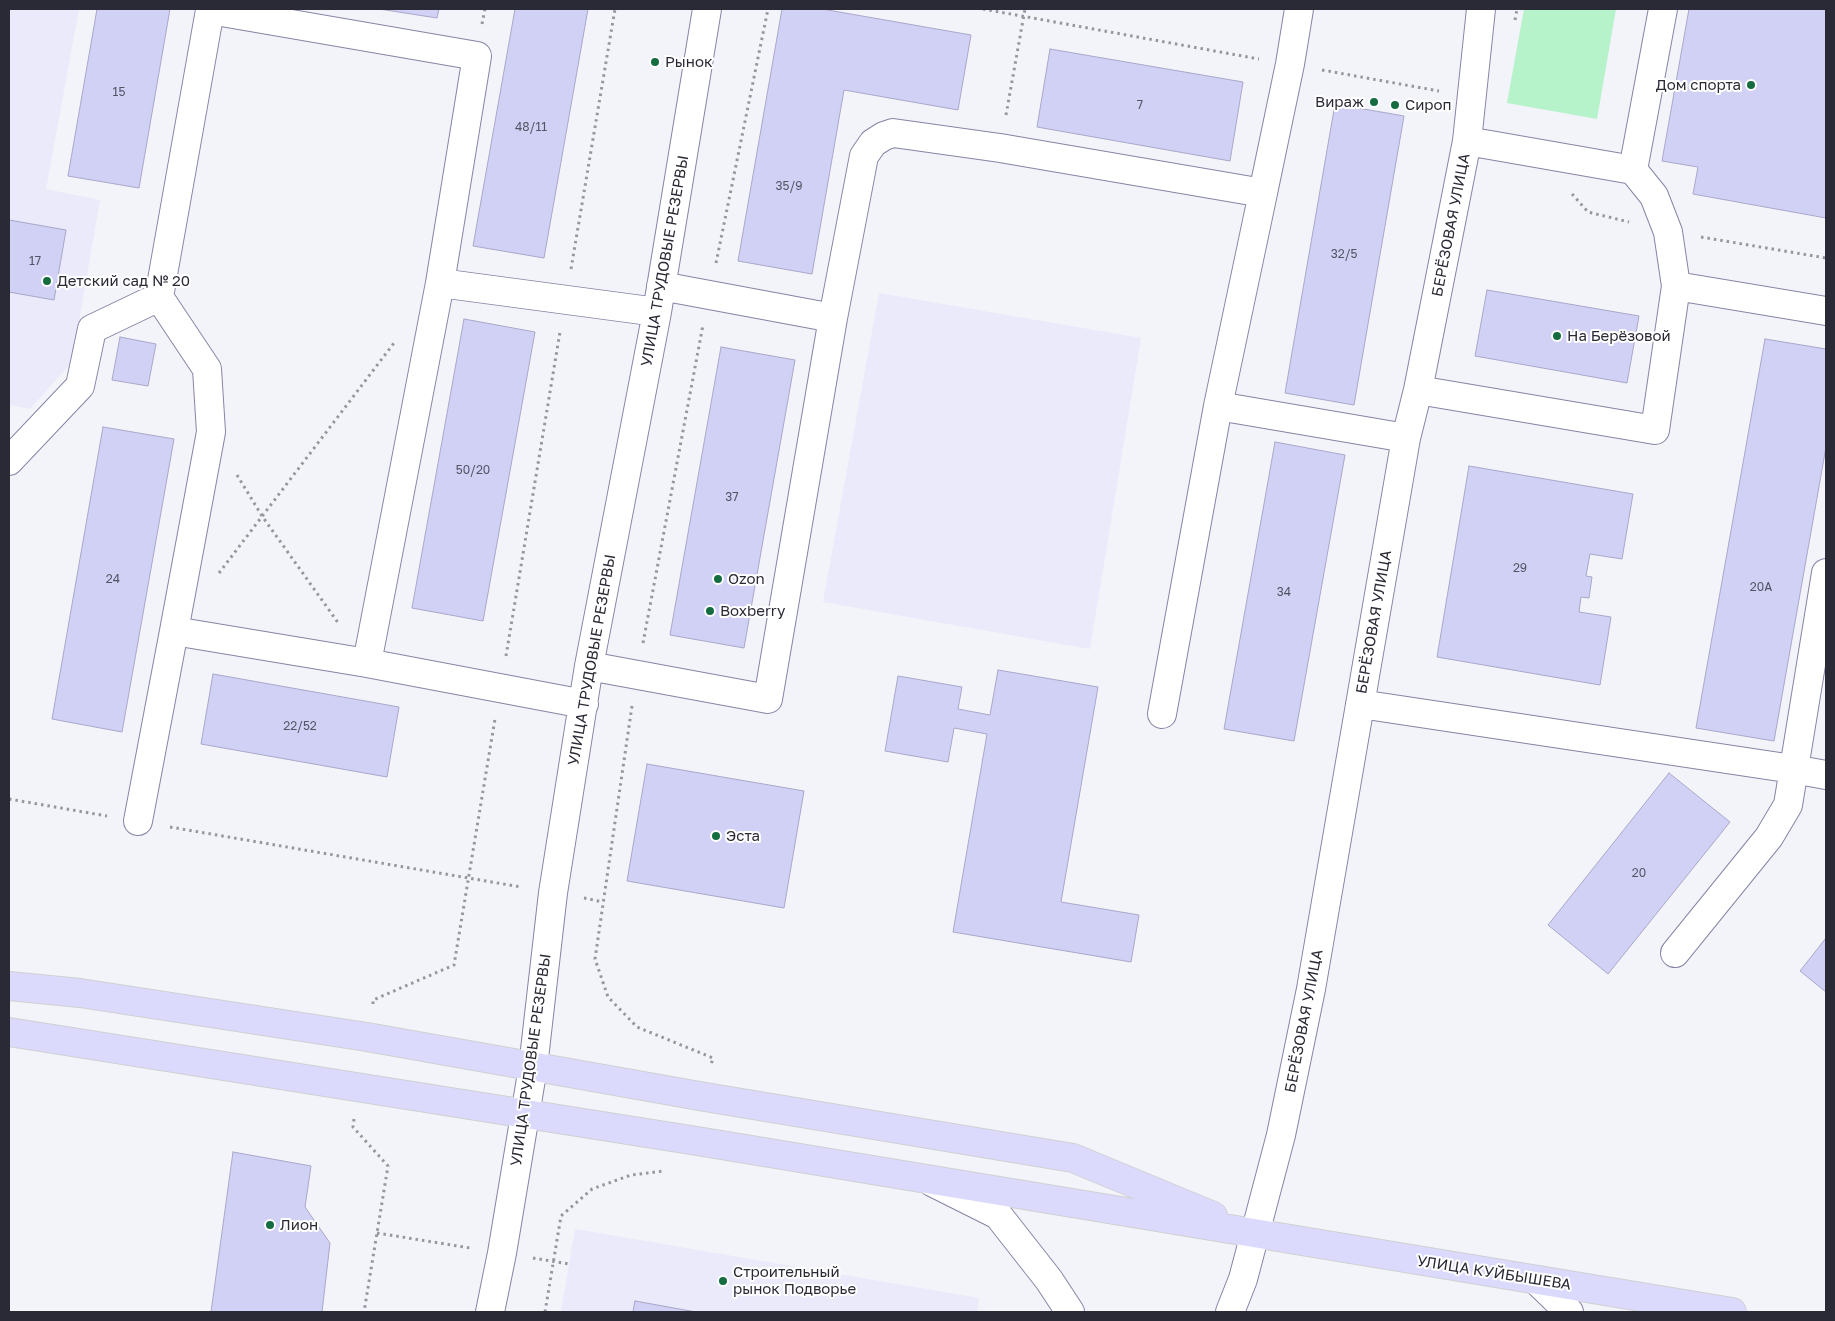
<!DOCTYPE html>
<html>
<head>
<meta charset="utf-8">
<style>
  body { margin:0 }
  #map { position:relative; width:1835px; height:1321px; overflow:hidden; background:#f3f3fa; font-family:"Golos Text",sans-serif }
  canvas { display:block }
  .frame { position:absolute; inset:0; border:10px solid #2a2a36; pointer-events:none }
</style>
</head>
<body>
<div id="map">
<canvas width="1835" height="1321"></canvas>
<div class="frame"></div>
</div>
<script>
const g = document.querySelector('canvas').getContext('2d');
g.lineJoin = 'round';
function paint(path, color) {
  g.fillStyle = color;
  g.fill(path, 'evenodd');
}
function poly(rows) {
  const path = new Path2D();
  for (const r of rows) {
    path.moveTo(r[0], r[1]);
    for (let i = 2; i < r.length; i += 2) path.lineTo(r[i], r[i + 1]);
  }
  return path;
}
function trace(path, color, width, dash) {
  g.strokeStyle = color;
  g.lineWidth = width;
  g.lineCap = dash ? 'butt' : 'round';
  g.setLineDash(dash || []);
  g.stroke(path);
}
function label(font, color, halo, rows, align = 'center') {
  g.font = font + ' "Golos Text",sans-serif';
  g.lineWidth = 4;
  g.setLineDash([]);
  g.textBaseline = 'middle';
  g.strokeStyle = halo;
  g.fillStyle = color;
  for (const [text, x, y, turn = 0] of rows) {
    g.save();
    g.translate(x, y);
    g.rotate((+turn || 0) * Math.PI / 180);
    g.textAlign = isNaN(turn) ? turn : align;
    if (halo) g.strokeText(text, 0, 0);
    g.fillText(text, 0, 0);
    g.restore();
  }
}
paint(poly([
  [9,9,79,9,46,189,100,200,72,362,30,409,9,405],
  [879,293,1141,338,1090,649,823,602],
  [575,1229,979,1298,977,1312,561,1312]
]), '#eaeafb');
paint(poly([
  [1524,9,1616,9,1597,119,1507,103]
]), '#b6f2ca');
const building = poly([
  [97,9,170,9,139,188,68,176,97,9],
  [379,9,439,9,437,18,379,9],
  [515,9,588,9,544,258,473,246,515,9],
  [782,9,822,9,971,35,958,110,844,90,812,274,738,261,782,9],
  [1689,9,1826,9,1826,218,1693,194,1698,167,1662,161,1689,9],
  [1050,49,1243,82,1230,161,1037,127,1050,49],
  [1335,104,1404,116,1354,405,1285,393,1335,104],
  [9,220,66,230,54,300,9,292,9,220],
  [1487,290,1639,316,1627,383,1475,356,1487,290],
  [464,319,535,332,483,621,412,608,464,319],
  [120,337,156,344,148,386,112,380,120,337],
  [1765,339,1826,349,1826,447,1774,741,1696,728,1765,339],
  [721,347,795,360,744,648,670,635,721,347],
  [103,427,174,439,122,732,52,719,103,427],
  [1275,442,1345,455,1294,741,1224,729,1275,442],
  [1469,466,1633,494,1622,559,1590,554,1586,576,1592,577,1589,598,1581,597,1579,612,1611,617,1600,685,1437,657,1469,466],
  [998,670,1098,687,1061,902,1139,915,1131,962,953,932,987,734,954,728,948,762,885,751,898,676,962,687,958,709,990,715,998,670],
  [213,674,399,707,387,777,201,744,213,674],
  [647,764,804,791,784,908,627,881,647,764],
  [1669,773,1730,822,1608,974,1548,925,1669,773],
  [1826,938,1826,992,1800,971,1826,938],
  [233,1152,311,1166,305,1207,330,1243,322,1312,211,1312,233,1152],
  [635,1301,696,1312,633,1312,635,1301]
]);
paint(building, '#d1d1f5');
trace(building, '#a8a7c8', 1);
const minor = poly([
  [210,9,210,10,477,56,440,283,657,312],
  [1467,141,1633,170],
  [661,286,833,318,864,156,873,143,884,136,893,133,1000,148,1263,193,1290,64,1299,9],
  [1676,286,1826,311],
  [159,297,207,369,211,432,174,631],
  [1418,390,1655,430,1676,286,1668,232,1654,196,1633,170,1663,9],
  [1218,406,1406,438],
  [9,461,80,386,92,329,159,297,210,10],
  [367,663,584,704],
  [589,666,768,699,833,318],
  [1360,704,1793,769,1826,775],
  [1162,714,1218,406,1263,193],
  [138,821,174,631,367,663,440,283],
  [1675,953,1769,837,1788,805,1826,573],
  [932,1182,998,1215,1049,1280,1070,1312],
  [1536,1280,1569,1312],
  [490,1312,502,1253,533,1067,553,893,589,666,657,312,707,9],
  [1230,1312,1243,1279,1281,1135,1311,989,1406,438,1418,390,1467,141,1481,9]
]);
const major = poly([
  [9,986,80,993,367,1037,705,1097,1073,1158,1213,1216],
  [9,1032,697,1141,1732,1312]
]);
trace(minor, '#8685a5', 30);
trace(major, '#d0d0d3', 30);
trace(poly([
  [983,9,1259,59],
  [1515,20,1517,9],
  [482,24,485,9],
  [1322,70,1439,91],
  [1006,115,1025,9],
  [1572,194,1588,212,1629,222],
  [1701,237,1826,258],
  [716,263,768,9],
  [571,269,615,9],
  [237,475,262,516,339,624],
  [219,573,394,343],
  [643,643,703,325],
  [506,656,560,332],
  [632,706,595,959,608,997,637,1027,713,1058,711,1065],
  [9,799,107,816],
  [170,827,521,887],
  [584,898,603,902],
  [373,1004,373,1000,454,965,495,719],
  [354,1119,353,1127,388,1166,364,1312],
  [377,1233,470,1248],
  [533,1258,569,1264],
  [545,1312,561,1216,592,1189,631,1175,664,1171]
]), '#96969f', 3, [2.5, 4]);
trace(minor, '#fff', 28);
trace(major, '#dbdafc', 28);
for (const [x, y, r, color] of [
  [655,62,5,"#146c40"],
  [1751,85,5,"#146c40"],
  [1374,102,5,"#146c40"],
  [1395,105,5,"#146c40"],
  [47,281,5,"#146c40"],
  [1557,336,5,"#146c40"],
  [718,579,5,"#146c40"],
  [710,611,5,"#146c40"],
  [716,836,5,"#146c40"],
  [270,1225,5,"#146c40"],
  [723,1281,5,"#146c40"]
]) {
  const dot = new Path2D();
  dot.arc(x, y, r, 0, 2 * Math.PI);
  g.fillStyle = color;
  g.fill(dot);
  trace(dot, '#fff', 2);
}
label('12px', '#545466', null, [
  ["15",119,92],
  ["7",1140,105],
  ["48/11",531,127],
  ["35/9",789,186],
  ["32/5",1344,254],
  ["17",35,261],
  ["50/20",473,470],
  ["37",732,497],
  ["29",1520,568],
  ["24",113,579],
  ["20А",1761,587],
  ["34",1284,592],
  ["22/52",300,726],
  ["20",1639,873]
]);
label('15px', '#2a2a36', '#fff', [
  ["Рынок",665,62],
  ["Дом спорта",1741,85,"right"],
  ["Вираж",1364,102,"right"],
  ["Сироп",1405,105],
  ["Детский сад № 20",57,281],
  ["На Берёзовой",1567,336],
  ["Ozon",728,579],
  ["Boxberry",720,611],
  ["Эста",726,836],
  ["Лион",280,1225],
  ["Строительный",733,1272],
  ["рынок Подворье",733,1289]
], 'left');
label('15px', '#2a2a36', '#fff', [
  ["БЕРЁЗОВАЯ УЛИЦА",1451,225,-79],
  ["УЛИЦА ТРУДОВЫЕ РЕЗЕРВЫ",665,261,-80],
  ["БЕРЁЗОВАЯ УЛИЦА",1374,622,-80],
  ["УЛИЦА ТРУДОВЫЕ РЕЗЕРВЫ",592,660,-80],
  ["БЕРЁЗОВАЯ УЛИЦА",1304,1021,-79],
  ["УЛИЦА ТРУДОВЫЕ РЕЗЕРВЫ",531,1060,-82],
  ["УЛИЦА КУЙБЫШЕВА",1494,1273,9]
]);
</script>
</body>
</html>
